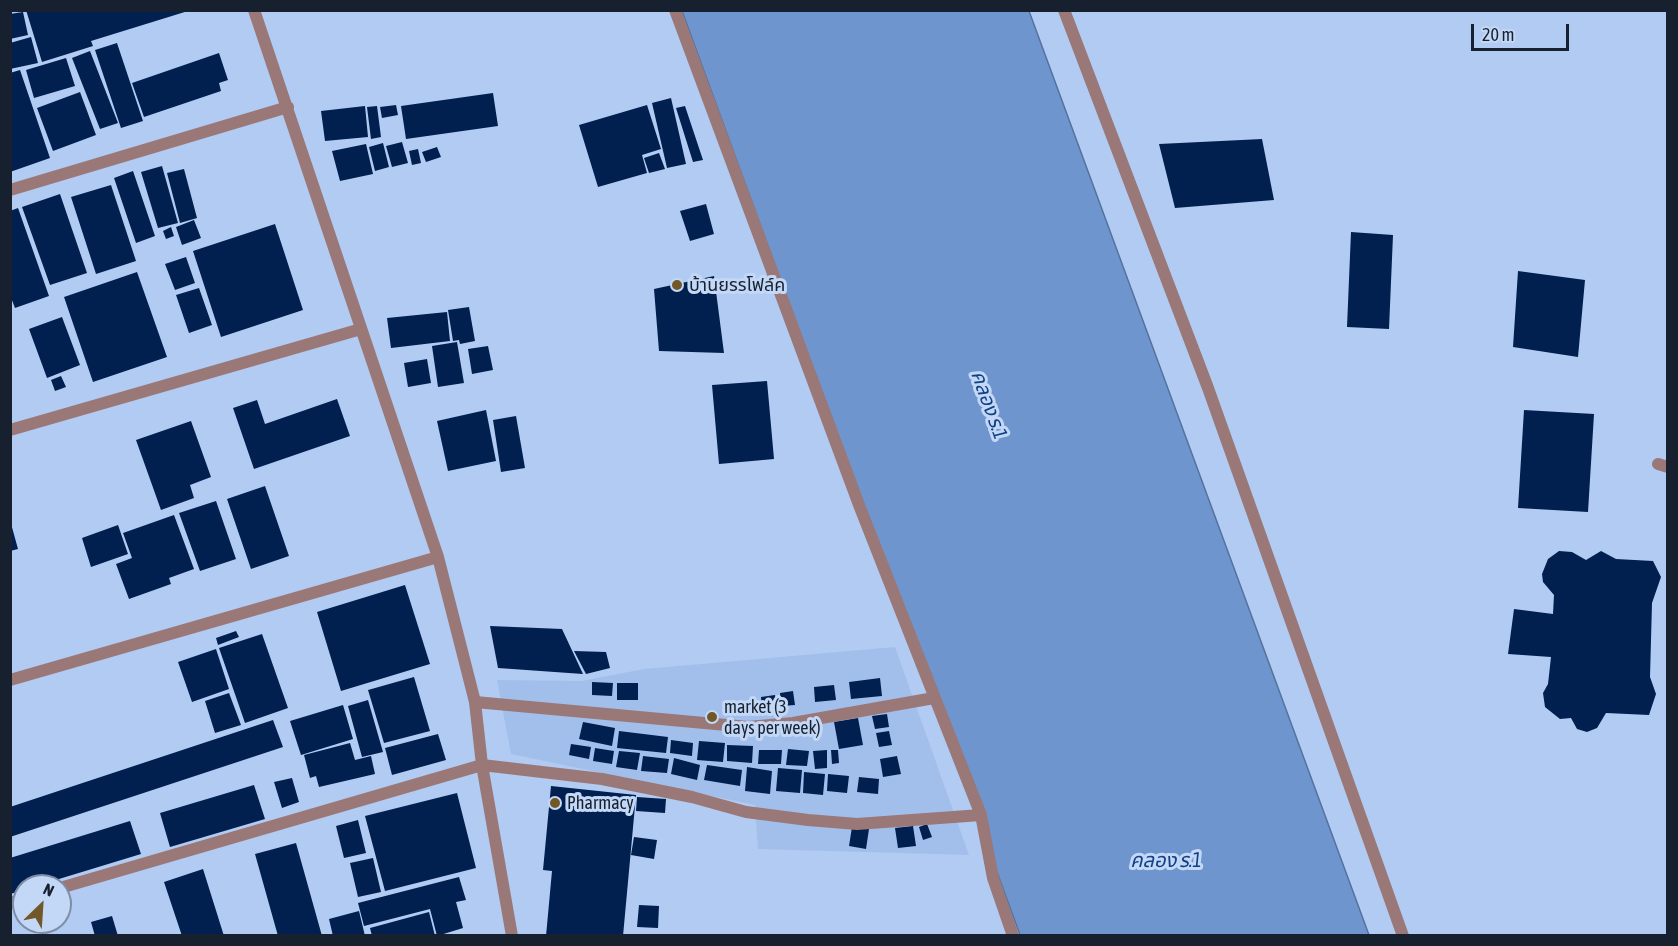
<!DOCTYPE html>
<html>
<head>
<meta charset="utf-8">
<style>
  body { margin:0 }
  #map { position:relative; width:1678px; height:946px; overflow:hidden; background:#b2cbf2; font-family:"Asap Condensed",sans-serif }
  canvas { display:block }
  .frame { position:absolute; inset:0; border:12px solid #16202e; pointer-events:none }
  .north { position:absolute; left:12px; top:874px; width:60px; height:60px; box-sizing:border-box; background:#c3d8f7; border:2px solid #7e8ea7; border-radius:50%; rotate:25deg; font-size:16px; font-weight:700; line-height:24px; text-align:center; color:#16202e }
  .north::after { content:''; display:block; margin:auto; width:21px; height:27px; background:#725729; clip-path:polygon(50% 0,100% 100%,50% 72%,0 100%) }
  .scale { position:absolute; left:1471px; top:24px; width:98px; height:27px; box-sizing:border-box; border:3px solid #16202e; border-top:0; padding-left:8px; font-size:18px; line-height:21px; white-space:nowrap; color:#16202e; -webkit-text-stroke:4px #c3d8f7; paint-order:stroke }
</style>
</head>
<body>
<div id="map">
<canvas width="1678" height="946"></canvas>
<div class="frame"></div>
<div class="north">N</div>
<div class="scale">20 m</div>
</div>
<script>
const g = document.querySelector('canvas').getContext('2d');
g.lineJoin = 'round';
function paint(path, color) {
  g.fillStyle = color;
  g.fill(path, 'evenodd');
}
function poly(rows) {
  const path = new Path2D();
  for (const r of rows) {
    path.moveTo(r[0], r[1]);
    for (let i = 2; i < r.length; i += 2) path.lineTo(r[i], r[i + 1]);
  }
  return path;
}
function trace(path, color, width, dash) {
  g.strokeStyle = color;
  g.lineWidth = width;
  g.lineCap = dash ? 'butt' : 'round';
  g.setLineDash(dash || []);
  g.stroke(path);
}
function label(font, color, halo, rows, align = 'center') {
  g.font = font + ' "Asap Condensed","Noto Sans Thai",sans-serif';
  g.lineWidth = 6;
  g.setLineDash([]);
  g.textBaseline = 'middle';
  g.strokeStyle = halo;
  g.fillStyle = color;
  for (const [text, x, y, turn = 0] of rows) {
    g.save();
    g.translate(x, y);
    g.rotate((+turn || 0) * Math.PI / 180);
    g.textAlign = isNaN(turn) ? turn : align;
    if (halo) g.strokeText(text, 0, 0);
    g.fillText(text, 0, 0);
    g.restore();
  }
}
paint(poly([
  [895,647,969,855,758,849,755,805,511,754,497,680,582,681,644,669]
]), '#a2bfec');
const water = poly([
  [682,11,1029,11,1369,935,1020,935,682,11]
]);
paint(water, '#6f95ce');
trace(water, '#54729e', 1.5);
paint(poly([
  [26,10,188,10,188,11,91,41,93,46,42,62],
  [23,12,28,35,10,39,10,14],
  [31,37,38,63,10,69,10,43],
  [117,43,143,121,121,128,95,50],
  [90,51,118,123,100,129,72,58],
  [219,53,228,80,219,83,221,91,144,117,132,83],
  [66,58,75,86,34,98,26,70],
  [20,70,50,158,10,172,10,73],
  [80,92,96,135,53,151,37,108],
  [493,93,498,126,406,139,401,106],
  [671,98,686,164,667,168,652,103],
  [396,105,398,115,382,118,380,107],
  [647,105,661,149,642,155,647,173,598,187,579,125],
  [365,106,368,137,325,141,321,111],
  [377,106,381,137,371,139,367,107],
  [685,106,703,160,693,162,676,108],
  [1262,139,1274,200,1175,208,1159,144],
  [402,142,408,163,392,167,386,146],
  [383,143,389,167,375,171,369,147],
  [366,144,373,174,340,181,332,151],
  [437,147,441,157,426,162,422,152],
  [418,149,421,163,412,165,409,151],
  [659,153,665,169,649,173,644,158],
  [162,166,178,223,158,228,141,172],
  [184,169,197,218,180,223,167,173],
  [133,171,155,236,136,243,114,178],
  [111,185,136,261,96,274,71,197],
  [60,194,87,273,50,285,22,207],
  [706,204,714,234,690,241,680,211],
  [18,208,49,296,15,308,10,295,10,211],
  [194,220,201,238,182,245,176,227],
  [275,224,303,310,221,337,193,251],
  [171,227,174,236,166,239,163,231],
  [1351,232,1393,235,1389,329,1347,327],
  [186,257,195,283,175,290,165,264],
  [1518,271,1585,280,1578,357,1513,347],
  [137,272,167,357,93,382,64,297],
  [714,276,724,353,659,351,654,289],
  [199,288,212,325,189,333,176,295],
  [469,307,475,341,460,344,459,340,453,341,448,310],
  [447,312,450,341,391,348,387,318],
  [62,317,80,365,47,378,29,329],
  [457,342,464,383,438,387,432,346],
  [488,346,493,370,472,374,468,349],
  [427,359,431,383,408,387,404,363],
  [61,376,66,387,55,391,51,380],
  [767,381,774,459,719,464,712,385],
  [337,399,350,436,254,469,233,408,257,400,265,424],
  [486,410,496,461,448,471,437,421],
  [1524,410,1594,414,1588,512,1518,508],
  [516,416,525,468,501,472,493,420],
  [191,421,211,477,190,485,194,498,161,510,136,440],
  [265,486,289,556,251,569,227,499],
  [216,501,236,559,200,571,179,513],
  [174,515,194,569,169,578,171,584,129,599,116,564,132,558,123,533],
  [10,520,18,549,10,551],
  [118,525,128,554,91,567,82,538],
  [1559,551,1572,552,1586,560,1601,551,1616,559,1653,561,1661,577,1652,603,1650,677,1656,694,1649,715,1606,713,1597,728,1587,732,1577,729,1571,718,1560,719,1545,707,1543,693,1548,684,1551,657,1508,654,1514,609,1553,614,1554,595,1543,582,1542,574,1548,559],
  [405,585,430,664,341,691,317,612],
  [490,626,562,629,583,674,498,668],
  [236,631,239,637,218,645,216,638],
  [262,634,288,708,245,723,219,648],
  [216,649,229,689,192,702,178,662],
  [574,651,606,652,610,668,586,674],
  [414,677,430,731,384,743,368,690],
  [880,678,882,696,851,699,849,682],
  [592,682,613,683,612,696,592,695],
  [617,683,638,683,638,700,617,700],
  [834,685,836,700,815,702,814,687],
  [793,691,795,705,781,706,780,693],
  [229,693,241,725,215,733,205,701],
  [775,695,777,707,762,709,761,697],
  [368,700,383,752,362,757,348,706],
  [343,705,353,739,301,755,290,721],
  [887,714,889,727,875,729,872,716],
  [858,718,863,745,839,749,834,722],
  [273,720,283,747,10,837,10,807],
  [583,722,615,728,612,746,579,739],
  [619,731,668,737,666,753,617,748],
  [889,731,892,745,879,747,876,733],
  [438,734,446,760,392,775,385,748],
  [671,740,693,743,692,756,670,753],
  [699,741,725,743,723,762,697,760],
  [350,743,355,760,371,756,375,774,319,787,316,776,310,778,304,755],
  [571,744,591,747,589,759,569,755],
  [727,745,753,746,752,763,727,761],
  [595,748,614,751,612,764,593,761],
  [788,749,809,751,807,766,786,765],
  [759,750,782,750,781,764,758,764],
  [827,750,827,768,815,769,813,751],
  [831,750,838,750,839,763,832,764],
  [619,751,640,753,637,770,616,767],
  [643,756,669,759,667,773,641,771],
  [897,756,901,774,883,777,880,759],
  [674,758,700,765,697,780,671,774],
  [707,765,742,770,740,786,704,780],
  [747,767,772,771,770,794,745,791],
  [778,768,802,770,800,793,776,791],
  [804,772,825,774,823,795,803,793],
  [828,774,849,776,847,793,827,791],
  [859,777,879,779,878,794,857,792],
  [292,778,299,802,282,808,274,782],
  [254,785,265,819,170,847,160,813],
  [551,786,636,795,623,936,546,936,552,871,543,870],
  [457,793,476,868,385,891,365,816],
  [637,797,666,799,665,813,636,811],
  [358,820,366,853,344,858,336,826],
  [130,821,141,854,36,886,24,886,24,890,10,894,10,858],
  [927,824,932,837,923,840,919,827],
  [913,826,916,846,898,848,895,828],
  [852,827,869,829,866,849,849,846],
  [634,837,657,840,654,859,631,855],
  [296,843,322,936,278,936,255,854],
  [373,858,381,892,358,897,350,863],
  [203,869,224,936,182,936,164,882],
  [459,877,466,900,456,902,463,928,437,936,430,909,364,926,358,903],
  [639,905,659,906,658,928,637,927],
  [359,911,365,936,333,936,329,919],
  [429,912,435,936,372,936,370,928],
  [112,916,118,936,95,936,91,922]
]), '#011f4f');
trace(poly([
  [475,702,748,727,793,723,934,698],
  [482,765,602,779,692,797,746,812,808,820,857,824,981,815]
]), '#9a7878', 12);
trace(poly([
  [254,10,438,557,475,702,482,765,512,936],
  [675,10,859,505,981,815,993,878,1013,936],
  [1064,10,1208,388,1403,936],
  [10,190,288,107],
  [10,430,361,329],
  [1658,464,1668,467],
  [10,680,438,557],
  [60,888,482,765],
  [10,903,24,899]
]), '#9a7878', 12);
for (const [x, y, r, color] of [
  [677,285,6,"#725729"],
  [712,717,6,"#725729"],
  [555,803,6,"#725729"]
]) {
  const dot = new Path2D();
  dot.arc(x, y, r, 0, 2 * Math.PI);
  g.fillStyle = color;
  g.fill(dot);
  trace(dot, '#c3d8f7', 2);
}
label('18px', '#16202e', '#c3d8f7', [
  ["บ้านยรรโฟล์ค",689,285],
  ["market (3",724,707],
  ["days per week)",724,728],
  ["Pharmacy",567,803]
], 'left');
label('italic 20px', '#114085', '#c3d8f7', [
  ["คลอง ร.1",989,405,70],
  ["คลอง ร.1",1166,861]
]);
</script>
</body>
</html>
